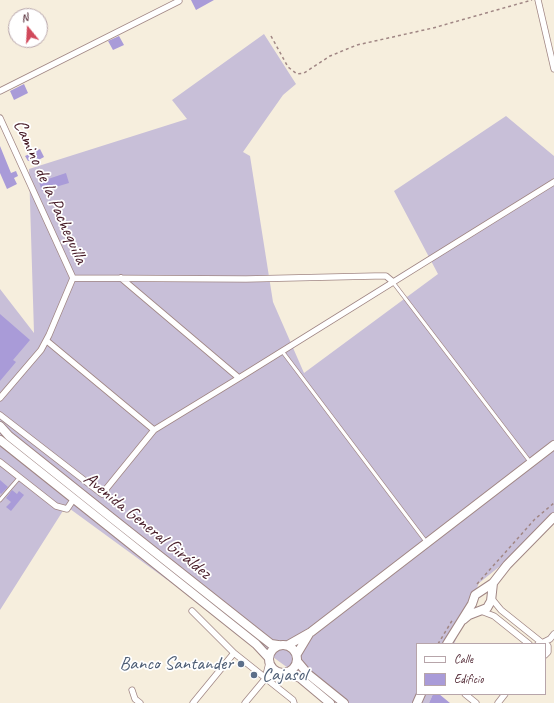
<!DOCTYPE html>
<html>
<head>
<meta charset="utf-8">
<style>
  body { margin:0 }
  #map { position:relative; width:554px; height:703px; overflow:hidden; background:#f6eedd; font-family:Caveat,sans-serif }
  canvas { display:block }
  .legend { position:absolute; left:416px; top:643px; width:130px; height:52px; box-sizing:border-box; background:#fff; border:1px solid #b7a5aa; margin:0; padding:5px 7px; list-style:none; font-size:12px; color:#4a1f2b }
  .legend li { display:flex; align-items:center; gap:8px; height:20px }
  .legend b { width:20px; border:1px solid #b7a5aa }
  .north { position:absolute; left:8px; top:8px; width:40px; height:40px; box-sizing:border-box; background:#fff; border:1px solid #b7a5aa; border-radius:50%; rotate:342deg; font-size:11px; font-weight:700; line-height:16px; text-align:center; color:#4a1f2b }
  .north::after { content:''; display:block; margin:auto; width:14px; height:18px; background:#d1495b; clip-path:polygon(50% 0,100% 100%,50% 72%,0 100%) }
</style>
</head>
<body>
<div id="map">
<canvas width="554" height="703"></canvas>
<ul class="legend">
<li><b style="height:5px;background:#fff"></b>Calle</li>
<li><b style="height:11px;background:#a99bd8"></b>Edificio</li>
</ul>
<div class="north">N</div>
</div>
<script>
const g = document.querySelector('canvas').getContext('2d');
g.lineJoin = 'round';
function paint(path, color) {
  g.fillStyle = color;
  g.fill(path, 'evenodd');
}
function poly(rows) {
  const path = new Path2D();
  for (const r of rows) {
    if (r.length === 3) {
      path.moveTo(r[0] + r[2], r[1]);
      path.arc(r[0], r[1], r[2], 0, 2 * Math.PI);
      continue;
    }
    path.moveTo(r[0], r[1]);
    for (let i = 2; i < r.length; i += 2) path.lineTo(r[i], r[i + 1]);
  }
  return path;
}
function trace(path, color, width, dash) {
  g.strokeStyle = color;
  g.lineWidth = width;
  g.lineCap = dash ? 'butt' : 'round';
  g.setLineDash(dash || []);
  g.stroke(path);
}
function label(font, color, halo, rows, align = 'center') {
  g.font = font + ' Caveat,sans-serif';
  g.lineWidth = 3.5;
  g.setLineDash([]);
  g.textBaseline = 'middle';
  g.strokeStyle = halo;
  g.fillStyle = color;
  for (const [text, x, y, turn = 0] of rows) {
    g.save();
    g.translate(x, y);
    g.rotate((+turn || 0) * Math.PI / 180);
    g.textAlign = isNaN(turn) ? turn : align;
    if (halo) g.strokeText(text, 0, 0);
    g.fillText(text, 0, 0);
    g.restore();
  }
}
paint(poly([
  [264,34,296,84,283,95,243,152,250,156,273,302,304,373,438,274,394,191,506,116,554,156,554,523,479,583,454,644,417,644,417,694,433,694,429,703,336,703,66,506,0,610,0,289,34,333,29,169,187,119,172,100]
]), '#c8bfd8');
paint(poly([
  [191,0,214,0,196,10],
  [119,36,124,45,113,50,108,41],
  [24,84,28,93,14,100,10,91],
  [0,146,11,173,16,171,18,176,14,178,17,184,7,189,0,173],
  [40,149,44,157,33,163,31,160,28,161,25,156],
  [66,173,69,183,42,191,39,182],
  [0,314,30,340,13,360,16,362,0,381],
  [0,480,8,487,1,494,0,493],
  [12,490,17,494,19,491,24,495,11,511,6,507,11,502,6,498],
  [433,694,439,694,450,703,429,703]
]), '#a99bd8');
const lane = poly([
  [392,281,531,463],
  [282,351,427,543],
  [0,500,19,478]
]);
const street = poly([
  [538,0,554,69],
  [0,91,179,1],
  [0,118,73,278],
  [73,278,246,279,375,276,386,276,392,281],
  [47,341,154,430,239,378,121,278],
  [239,378,554,182],
  [0,398,41,350,49,335,73,278],
  [0,415,102,494,154,430],
  [0,462,56,506,67,509,73,500],
  [492,599,501,610,541,642],
  [192,611,234,653,293,700,294,703],
  [481,611,494,616,529,644],
  [544,642,550,639,554,634],
  [538,644,544,642,548,646,548,652,545,655],
  [265,679,280,673],
  [132,690,135,699,140,703],
  [465,694,476,703],
  [193,703,234,653],
  [245,703,265,679,269,663],
  [498,703,505,694]
]);
const secondary = poly([
  [0,426,9,436,113,519,262,637,271,644,278,645],
  [0,440,256,644,269,658],
  [463,620,469,615,487,608,491,601,493,583],
  [447,644,472,604,475,595,493,583,507,565,554,517],
  [283,659,14],
  [288,645,311,632,554,445],
  [297,654,309,634],
  [297,661,308,674,344,703],
  [287,672,300,678,330,703],
  [417,703,421,694]
]);
trace(lane, '#a08684', 4.5);
trace(street, '#a08684', 7);
trace(secondary, '#a08684', 10);
trace(poly([
  [271,36,288,67,297,74,304,73,330,56,357,45,433,28,532,0],
  [477,584,535,519,554,503],
  [438,644,453,619]
]), '#a08684', 1.5, [3, 3]);
trace(lane, '#fff', 3);
trace(street, '#fff', 5.5);
trace(secondary, '#fff', 8);
for (const [x, y, r, color] of [
  [241,664,4,"#5c6f8a"],
  [254,675,4,"#5c6f8a"]
]) {
  const dot = new Path2D();
  dot.arc(x, y, r, 0, 2 * Math.PI);
  g.fillStyle = color;
  g.fill(dot);
  trace(dot, '#fff', 1.5);
}
label('19px', '#4a1f2b', '#fff', [
  ["Camino de la Pachequilla",50,192,66],
  ["Avenida General Giráldez",147,526,39]
]);
label('19px', '#4e5e75', '#fff', [
  ["Banco Santander",233,664],
  ["Cajasol",262,675,"left"]
], 'right');
</script>
</body>
</html>
